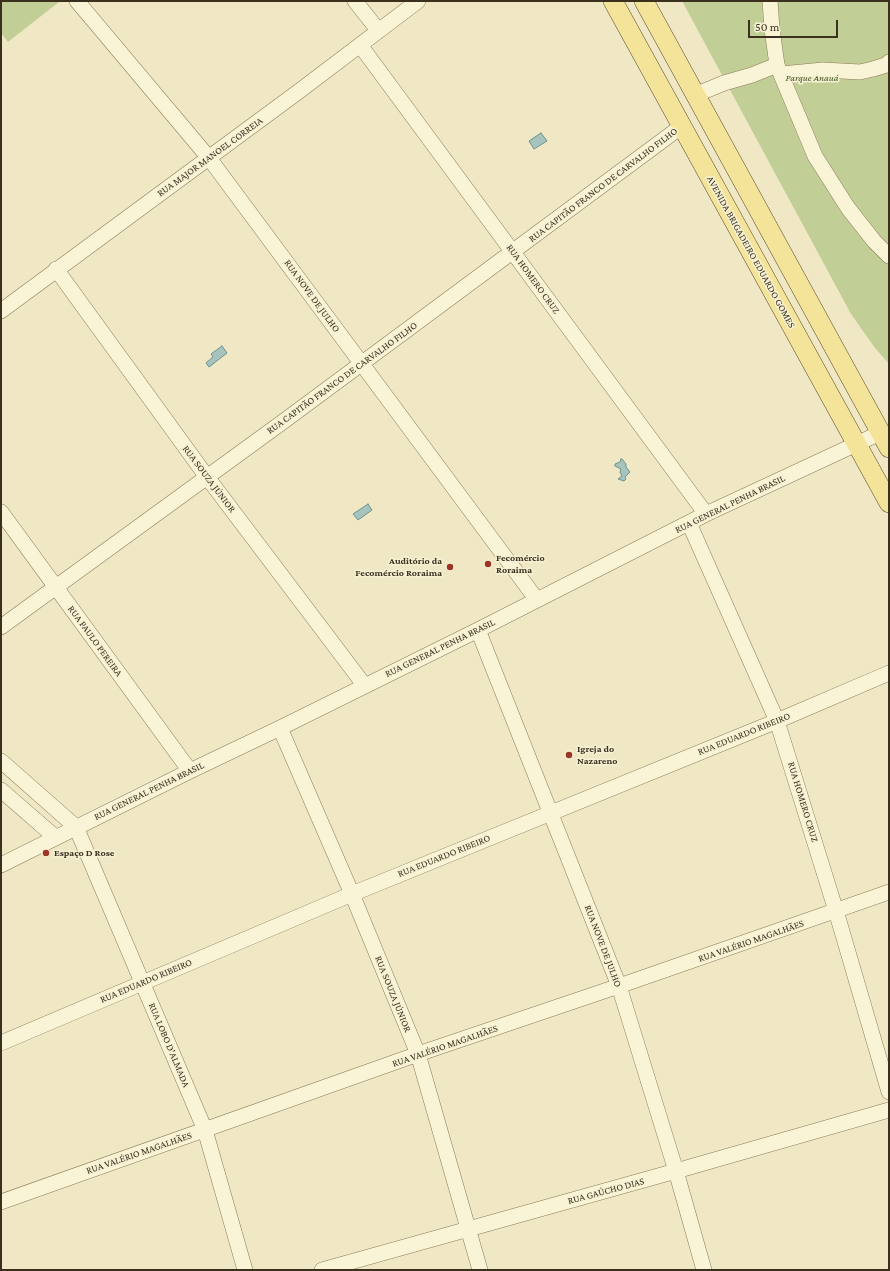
<!DOCTYPE html>
<html>
<head>
<meta charset="utf-8">
<style>
  body { margin:0 }
  #map { position:relative; width:890px; height:1271px; overflow:hidden; background:#f0e8c4; font-family:"Crimson Pro",serif }
  canvas { display:block }
  .frame { position:absolute; inset:0; border:2px solid #3b2f1e; pointer-events:none }
  .scale { position:absolute; left:748px; top:20px; width:90px; height:18px; box-sizing:border-box; border:2px solid #3b2f1e; border-top:0; padding-left:5px; font-size:12px; line-height:14px; white-space:nowrap; color:#3b2f1e; -webkit-text-stroke:3px #f7f1d4; paint-order:stroke }
</style>
</head>
<body>
<div id="map">
<canvas width="890" height="1271"></canvas>
<div class="frame"></div>
<div class="scale">50 m</div>
</div>
<script>
const g = document.querySelector('canvas').getContext('2d');
g.lineJoin = 'round';
function paint(path, color) {
  g.fillStyle = color;
  g.fill(path, 'evenodd');
}
function poly(rows) {
  const path = new Path2D();
  for (const r of rows) {
    path.moveTo(r[0], r[1]);
    for (let i = 2; i < r.length; i += 2) path.lineTo(r[i], r[i + 1]);
  }
  return path;
}
function trace(path, color, width, dash) {
  g.strokeStyle = color;
  g.lineWidth = width;
  g.lineCap = dash ? 'butt' : 'round';
  g.setLineDash(dash || []);
  g.stroke(path);
}
function label(font, color, halo, rows, align = 'center') {
  g.font = font + ' "Crimson Pro",serif';
  g.lineWidth = 3;
  g.setLineDash([]);
  g.textBaseline = 'middle';
  g.strokeStyle = halo;
  g.fillStyle = color;
  for (const [text, x, y, turn = 0] of rows) {
    g.save();
    g.translate(x, y);
    g.rotate((+turn || 0) * Math.PI / 180);
    g.textAlign = isNaN(turn) ? turn : align;
    if (halo) g.strokeText(text, 0, 0);
    g.fillText(text, 0, 0);
    g.restore();
  }
}
paint(poly([
  [1,1,58,1,59,2,8,42,1,33],
  [682,1,889,1,889,364,875,348,851,314]
]), '#c1cf97');
const water = poly([
  [541,133,547,141,534,149,529,141,541,133],
  [222,346,227,353,209,367,206,363,213,357,211,354,222,346],
  [621,459,622,459,626,464,626,467,630,472,625,477,626,479,624,481,618,479,622,476,620,472,621,469,615,466,615,464,620,462,621,459],
  [368,504,372,510,358,520,353,514,368,504]
]);
paint(water, '#a6c3be');
trace(water, '#6c928d', 1);
const minor = poly([
  [77,1,209,158,537,600],
  [355,1,378,30],
  [770,1,772,29,777,65,815,156,848,208,874,241,889,256],
  [360,45,706,514],
  [782,74,823,70,860,72,873,69,886,65,889,62],
  [695,95,724,83,752,75,777,65],
  [56,269,207,477,365,686],
  [1,311,298,92,418,1],
  [1,512,190,771],
  [689,523,777,721,836,911,889,1092],
  [1,627,284,421,682,126],
  [478,630,619,986,676,1171,704,1270],
  [280,728,352,894,418,1054,480,1270],
  [1,761,76,827,205,1130,245,1270],
  [1,790,55,837],
  [1,865,190,771,280,728,478,630,706,514,880,433],
  [1,1043,352,894,777,721,889,673],
  [1,1202,418,1054,619,986,889,892],
  [322,1270,676,1171,889,1110]
]);
const major = poly([
  [613,1,889,503],
  [644,1,889,448]
]);
trace(minor, '#8b7a59', 16);
trace(major, '#59472e', 20);
trace(minor, '#faf4d7', 15);
trace(major, '#f4e49a', 19);
for (const [x, y, r, color] of [
  [488,564,4,"#9d3527"],
  [450,567,4,"#9d3527"],
  [569,755,4,"#9d3527"],
  [46,853,4,"#9d3527"]
]) {
  const dot = new Path2D();
  dot.arc(x, y, r, 0, 2 * Math.PI);
  g.fillStyle = color;
  g.fill(dot);
  trace(dot, '#f7f1d4', 1.5);
}
label('italic 10px', '#445824', '#f7f1d4', [
  ["Parque Anauá",812,78]
]);
label('10px', '#3b2f1e', '#f7f1d4', [
  ["RUA MAJOR MANOEL CORREIA",210,157,-36],
  ["RUA CAPITÃO FRANCO DE CARVALHO FILHO",603,185,-37],
  ["AVENIDA BRIGADEIRO EDUARDO GOMES",751,252,61],
  ["RUA HOMERO CRUZ",533,279,54],
  ["RUA NOVE DE JULHO",312,296,54],
  ["RUA CAPITÃO FRANCO DE CARVALHO FILHO",342,378,-36],
  ["RUA SOUZA JÚNIOR",209,479,53],
  ["RUA GENERAL PENHA BRASIL",730,504,-26],
  ["RUA PAULO PEREIRA",95,641,54],
  ["RUA GENERAL PENHA BRASIL",440,648,-26],
  ["RUA EDUARDO RIBEIRO",744,734,-22],
  ["RUA GENERAL PENHA BRASIL",149,791,-26],
  ["RUA HOMERO CRUZ",803,802,73],
  ["RUA EDUARDO RIBEIRO",444,856,-22],
  ["RUA VALÉRIO MAGALHÃES",751,941,-19],
  ["RUA NOVE DE JULHO",603,946,69],
  ["RUA EDUARDO RIBEIRO",146,981,-23],
  ["RUA SOUZA JÚNIOR",393,994,68],
  ["RUA LOBO D'ALMADA",169,1045,67],
  ["RUA VALÉRIO MAGALHÃES",445,1046,-19],
  ["RUA VALÉRIO MAGALHÃES",139,1153,-19],
  ["RUA GAÚCHO DIAS",606,1191,-15]
]);
label('bold 10px', '#3b2f1e', '#f7f1d4', [
  ["Fecomércio",496,558],
  ["Roraima",496,570],
  ["Auditório da",442,561,"right"],
  ["Fecomércio Roraima",442,573,"right"],
  ["Igreja do",577,749],
  ["Nazareno",577,761],
  ["Espaço D Rose",54,853]
], 'left');
</script>
</body>
</html>
